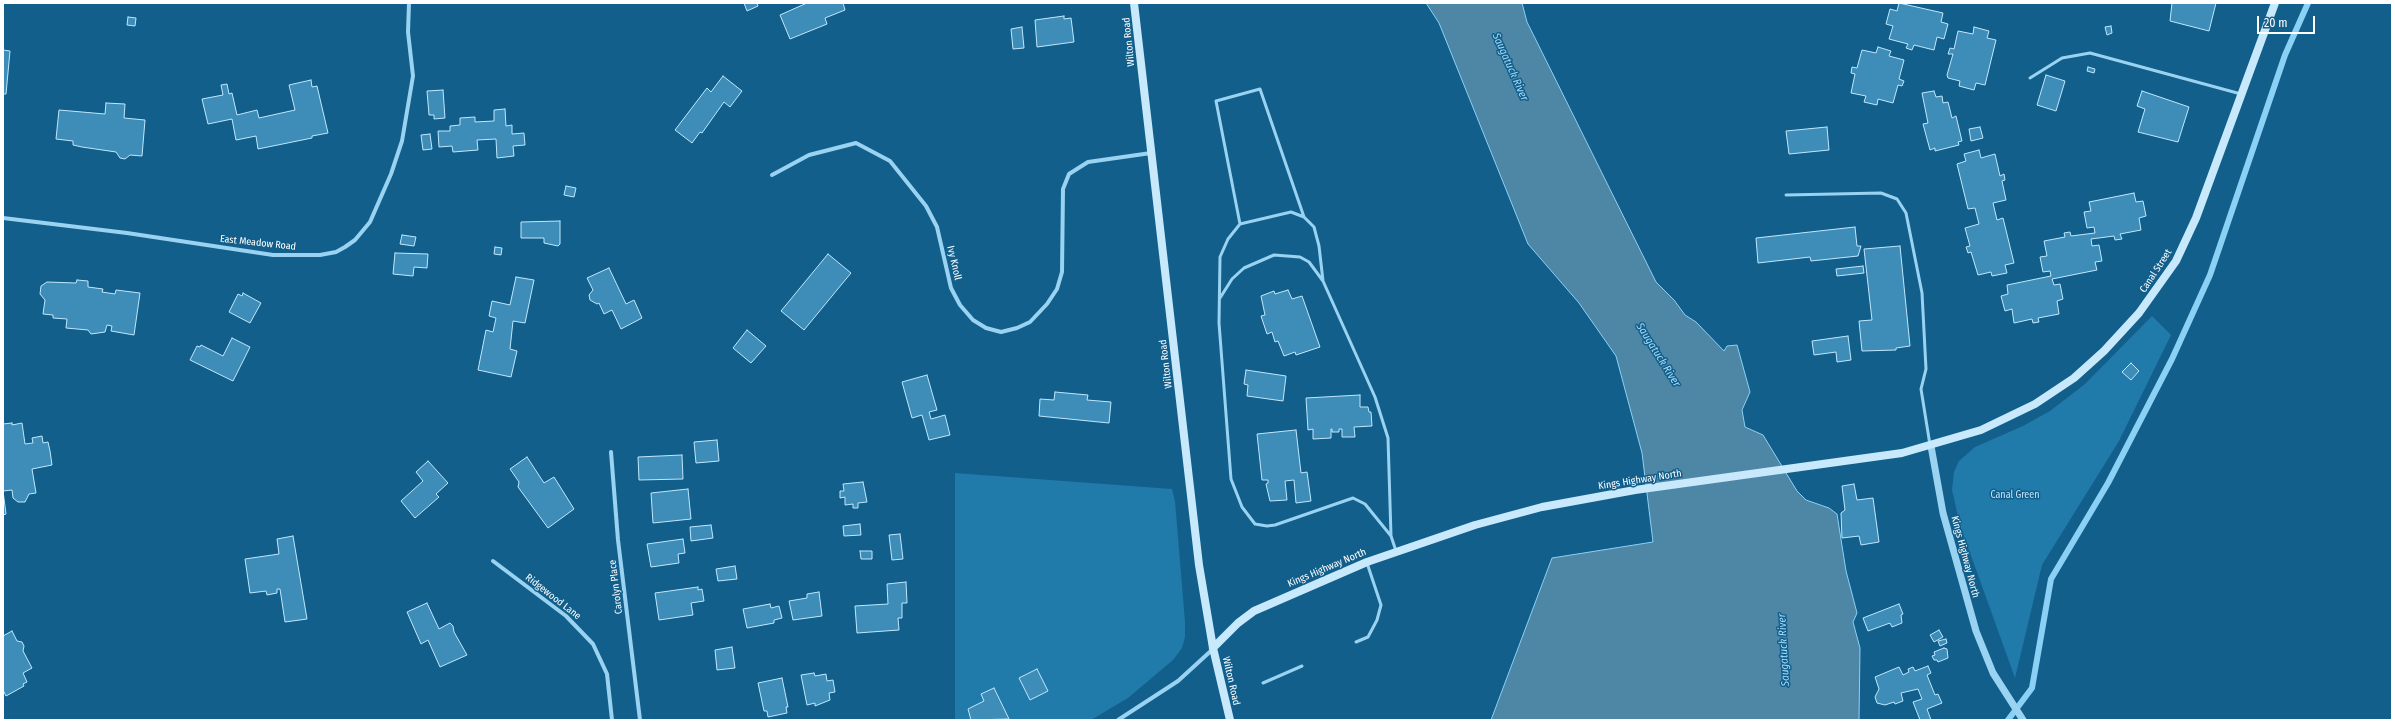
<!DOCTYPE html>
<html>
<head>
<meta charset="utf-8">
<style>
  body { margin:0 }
  #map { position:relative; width:2395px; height:723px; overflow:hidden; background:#125f8c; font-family:"Fira Sans Condensed",sans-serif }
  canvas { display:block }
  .frame { position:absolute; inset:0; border:4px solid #fff; pointer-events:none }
  .scale { position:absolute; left:2257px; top:16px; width:58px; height:18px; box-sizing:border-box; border:2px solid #fff; border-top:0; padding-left:5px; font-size:12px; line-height:14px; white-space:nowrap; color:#fff; -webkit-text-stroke:3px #125f8c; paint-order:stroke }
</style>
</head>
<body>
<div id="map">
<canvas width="2395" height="723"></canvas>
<div class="frame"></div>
<div class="scale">20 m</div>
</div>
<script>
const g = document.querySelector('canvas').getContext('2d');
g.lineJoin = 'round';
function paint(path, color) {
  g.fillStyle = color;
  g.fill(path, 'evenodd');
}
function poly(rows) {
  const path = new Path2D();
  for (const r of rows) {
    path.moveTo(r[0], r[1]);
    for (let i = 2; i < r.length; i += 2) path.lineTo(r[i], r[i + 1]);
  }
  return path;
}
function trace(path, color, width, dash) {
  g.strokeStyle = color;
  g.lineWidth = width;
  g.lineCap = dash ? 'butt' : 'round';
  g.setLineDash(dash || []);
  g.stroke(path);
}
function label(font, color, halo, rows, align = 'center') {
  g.font = font + ' "Fira Sans Condensed",sans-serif';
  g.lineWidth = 3;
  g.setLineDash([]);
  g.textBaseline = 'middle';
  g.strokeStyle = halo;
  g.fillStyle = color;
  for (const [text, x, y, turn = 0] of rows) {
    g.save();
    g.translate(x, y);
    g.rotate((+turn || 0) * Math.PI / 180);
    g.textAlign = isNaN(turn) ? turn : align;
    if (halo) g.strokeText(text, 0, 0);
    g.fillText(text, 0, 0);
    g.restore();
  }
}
paint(poly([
  [2152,316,2171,335,2119,441,2042,565,2015,678,1960,525,1952,490,1954,472,1959,461,1975,447,2023,426,2050,411,2085,384],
  [955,473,1172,489,1175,501,1185,622,1185,637,1182,648,1173,660,1128,698,1091,720,955,720]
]), '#207aaa');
const water = poly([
  [1426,3,1522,3,1527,22,1656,282,1674,300,1685,315,1696,322,1724,351,1727,346,1737,345,1750,392,1742,410,1745,427,1763,435,1797,491,1806,500,1829,508,1837,514,1846,571,1857,613,1853,622,1860,648,1859,720,1491,720,1552,558,1653,542,1642,453,1616,356,1579,303,1528,244,1439,23,1426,3]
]);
paint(water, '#4e86a6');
trace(water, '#8bd1f5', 1);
trace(poly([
  [2008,720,2032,688,2051,579,2108,483,2172,359,2210,275,2285,55,2308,3]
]), '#8bd1f5', 6);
const building = poly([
  [744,3,757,3,758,6,747,11,744,3],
  [807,3,843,3,845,10,825,18,827,24,790,39,780,15,807,3],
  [1899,3,1943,13,1941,22,1948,24,1944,39,1937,37,1934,50,1914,45,1912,50,1906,48,1908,44,1889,39,1893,26,1886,24,1890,9,1897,11,1899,3],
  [2172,3,2216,3,2209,31,2170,21,2172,3],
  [1064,16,1064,19,1071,18,1074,42,1037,47,1035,20,1064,16],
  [128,17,136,18,135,26,127,25,128,17],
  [2111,26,2112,33,2107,35,2105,27,2111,26],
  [1022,27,1024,48,1013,49,1011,29,1022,27],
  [1974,27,1989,31,1987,38,1996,40,1985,85,1976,83,1974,90,1959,86,1960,81,1948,78,1947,75,1953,54,1948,54,1950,48,1954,49,1958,31,1973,34,1974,27],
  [1878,47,1891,51,1889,56,1904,60,1899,79,1904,81,1902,86,1898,85,1893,103,1878,99,1877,105,1864,102,1866,96,1851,93,1855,74,1851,73,1852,67,1857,68,1862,50,1876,53,1878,47],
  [3,50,10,51,6,94,3,94,3,50],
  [2088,67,2095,69,2094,73,2087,71,2088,67],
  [2046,75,2065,81,2056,111,2037,105,2046,75],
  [723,76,742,91,730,107,724,102,702,133,700,132,692,143,675,130,707,88,711,92,723,76],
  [311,80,312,87,317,86,328,133,312,136,312,138,258,149,256,136,236,140,232,119,208,124,202,99,223,95,221,85,227,84,229,94,232,93,237,115,257,110,259,118,295,110,289,85,311,80],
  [443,90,445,118,434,119,434,115,429,115,427,91,443,90],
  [1934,91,1936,97,1942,96,1943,103,1948,102,1952,118,1956,116,1962,141,1958,142,1959,145,1935,151,1935,148,1930,150,1923,124,1928,123,1922,93,1934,91],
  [2142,91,2189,107,2178,142,2138,132,2145,109,2137,106,2142,91],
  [106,103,125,104,124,118,145,120,142,156,130,155,125,159,120,158,116,152,82,147,73,145,73,141,56,139,59,110,105,114,106,103],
  [505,109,506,126,512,125,512,134,524,133,525,145,513,146,514,156,497,158,496,139,477,140,478,150,453,152,452,146,439,147,438,131,450,131,450,126,460,125,460,118,475,117,475,122,494,121,494,110,505,109],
  [1827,127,1829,150,1789,154,1786,131,1827,127],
  [1980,127,1983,138,1971,141,1969,129,1980,127],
  [430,134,432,149,423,150,421,135,430,134],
  [1979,150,1981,158,1995,154,2000,176,2004,174,2005,180,2002,181,2006,200,1993,203,1997,220,2003,218,2014,263,2005,265,2007,273,1992,276,1991,272,1978,275,1971,252,1968,253,1966,247,1970,246,1965,228,1979,224,1975,208,1968,209,1957,164,1966,161,1964,154,1979,150],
  [566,186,576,188,574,197,564,195,566,186],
  [2134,193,2136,202,2143,201,2146,216,2139,218,2141,230,2120,234,2122,239,2115,240,2114,236,2091,239,2092,246,2099,245,2102,261,2095,262,2097,270,2052,279,2054,285,2060,284,2063,299,2057,301,2059,314,2038,318,2039,322,2033,323,2032,319,2014,323,2012,309,2005,311,2001,296,2008,294,2007,285,2051,276,2050,271,2043,272,2040,257,2047,256,2044,241,2065,237,2064,233,2070,232,2071,236,2095,233,2094,227,2087,228,2084,212,2091,211,2089,202,2134,193],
  [560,221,560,244,558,246,544,243,544,238,521,238,521,222,560,221],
  [1855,227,1857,246,1861,246,1858,256,1811,261,1810,257,1758,263,1756,238,1855,227],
  [402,235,416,237,414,246,400,244,402,235],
  [1900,246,1910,346,1896,348,1896,350,1862,351,1859,321,1872,320,1864,249,1900,246],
  [495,247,502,248,501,255,494,254,495,247],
  [395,253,428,254,427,268,414,267,413,276,393,274,395,253],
  [828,254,851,273,804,330,781,311,828,254],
  [1863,266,1864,273,1837,276,1836,269,1863,266],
  [609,268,626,304,634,300,642,318,621,329,612,310,604,314,599,303,597,304,590,300,589,295,593,290,587,278,609,268],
  [516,277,534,280,525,323,513,321,510,349,517,351,511,377,478,370,486,330,493,332,496,318,489,316,492,301,510,305,516,277],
  [77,280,88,281,88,287,103,289,102,292,115,294,116,290,140,293,134,335,111,331,112,326,107,325,105,332,91,334,88,330,66,328,67,319,53,318,53,315,43,314,45,300,40,294,41,286,47,282,76,283,77,280],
  [1288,290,1292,299,1302,296,1320,347,1296,355,1295,352,1284,356,1278,341,1275,342,1272,332,1267,334,1261,316,1265,315,1261,296,1274,291,1275,294,1288,290],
  [243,293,261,303,250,323,229,312,238,294,242,296,243,293],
  [747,330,766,346,751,363,733,348,747,330],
  [1848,336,1851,360,1837,362,1836,352,1814,355,1812,341,1848,336],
  [232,338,250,347,233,381,190,360,197,346,200,347,201,345,223,356,232,338],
  [2131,363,2139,371,2131,380,2122,372,2131,363],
  [1246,370,1286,376,1283,401,1247,396,1248,385,1244,384,1246,370],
  [927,375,937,410,929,412,931,419,945,415,950,435,929,440,922,415,912,418,902,382,927,375],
  [1055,392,1088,395,1087,400,1111,402,1109,423,1039,416,1040,399,1054,400,1055,392],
  [1360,395,1360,407,1368,407,1369,412,1371,412,1372,426,1354,427,1355,437,1342,437,1342,429,1339,429,1339,432,1332,432,1332,429,1331,429,1331,438,1313,439,1313,429,1308,430,1306,398,1360,395],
  [12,423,12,425,22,423,25,444,33,443,32,438,42,436,43,443,48,442,50,451,52,465,32,469,36,493,29,494,25,502,18,502,13,498,12,490,3,491,3,424,12,423],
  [1296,430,1301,473,1307,472,1311,501,1296,503,1294,480,1285,481,1287,500,1270,501,1266,484,1268,483,1268,480,1262,480,1257,434,1296,430],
  [717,440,719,461,696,463,694,442,717,440],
  [682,455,683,479,639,480,638,457,682,455],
  [527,457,544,483,554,477,574,509,548,528,518,487,519,482,510,469,527,457],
  [428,461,448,483,436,494,439,497,415,518,401,501,423,481,416,472,428,461],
  [863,482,867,502,858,503,858,508,853,508,853,504,845,505,845,497,840,498,840,491,844,491,843,484,863,482],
  [1854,484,1857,500,1873,498,1879,542,1861,545,1859,536,1842,538,1841,513,1845,510,1842,486,1854,484],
  [688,489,691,519,653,523,651,493,688,489],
  [3,491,6,514,3,515,3,491],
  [860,524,861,535,844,536,843,526,860,524],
  [711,525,713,538,691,541,690,527,711,525],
  [900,534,903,559,892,560,889,535,900,534],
  [293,536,307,619,285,622,280,589,277,589,277,593,267,595,266,591,250,593,245,559,279,554,277,539,293,536],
  [683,539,685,553,678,554,679,563,651,567,647,544,683,539],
  [860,551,872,551,872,559,861,559,860,551],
  [735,566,737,579,718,581,716,569,735,566],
  [906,582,907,603,902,603,902,618,898,618,899,630,857,633,855,606,888,604,887,584,906,582],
  [698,587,698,590,702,589,704,601,691,603,693,615,659,620,655,593,698,587],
  [819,592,822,616,793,620,789,601,807,598,807,594,819,592],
  [427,603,439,629,450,623,453,626,454,632,467,655,440,667,428,640,421,644,407,612,427,603],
  [770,604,771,608,779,606,782,618,774,620,774,623,747,628,743,609,770,604],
  [1899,604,1903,614,1901,615,1902,623,1892,627,1890,623,1868,631,1863,618,1899,604],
  [1939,630,1943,637,1934,642,1930,635,1939,630],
  [12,631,17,641,22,642,24,646,23,651,32,668,23,673,27,682,23,684,24,686,6,696,3,690,3,636,12,631],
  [1946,639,1947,643,1940,646,1938,641,1946,639],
  [732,647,735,668,717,670,715,650,732,647],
  [1944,648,1947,649,1948,658,1938,662,1937,660,1934,660,1932,656,1935,655,1934,652,1944,648],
  [1928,666,1931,673,1927,675,1935,695,1938,694,1942,703,1927,709,1931,720,1920,720,1913,702,1922,699,1918,689,1901,693,1903,701,1895,704,1894,702,1885,705,1877,703,1875,697,1879,689,1875,677,1899,667,1903,675,1909,672,1908,669,1913,667,1915,671,1928,666],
  [1037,669,1048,691,1030,700,1019,678,1037,669],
  [814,673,815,676,826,674,827,681,833,680,835,692,829,693,830,700,815,706,815,703,807,705,801,675,814,673],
  [782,678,788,707,786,707,787,713,768,717,767,711,764,711,758,683,782,678],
  [994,688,1009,719,971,720,968,709,984,701,981,694,994,688]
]);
paint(building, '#3e8db8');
trace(building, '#c0e7fd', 1);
trace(poly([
  [2030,78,2062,58,2090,53,2241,94],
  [1786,195,1881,193,1897,199,1906,213,1922,293,1926,369,1921,389,1930,445],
  [1240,224,1216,101,1260,89,1304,217],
  [1323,281,1319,246,1314,227,1304,217,1291,212,1240,224,1228,239,1220,257,1219,323,1231,479,1242,507,1255,524,1267,526,1275,525,1353,498,1365,504,1391,536,1396,551],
  [1220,298,1232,279,1244,268,1274,255,1300,257,1309,262,1323,281,1375,397,1388,438,1391,536],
  [1356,642,1368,637,1377,620,1381,605,1367,563],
  [1263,683,1302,666]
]), '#99d3f1', 3);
trace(poly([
  [772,175,809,155,856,143,890,161,926,206,937,227,951,288,960,305,973,320,986,328,1001,332,1017,328,1030,322,1047,304,1057,289,1062,272,1063,189,1069,174,1088,162,1151,153],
  [3,218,127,233,273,255,320,255,336,252,345,247,355,240,370,222,391,174,402,141,413,76,408,32,409,3],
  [611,452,618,540,640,720],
  [493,561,566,616,593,644,607,674,612,720],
  [1118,720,1178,681,1213,649]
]), '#99d3f1', 4);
trace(poly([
  [1931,446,1943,513,1976,631,1993,673,2023,720]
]), '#99d3f1', 7);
trace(poly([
  [1134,3,1199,565,1213,648,1230,720],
  [1213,648,1238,623,1254,611,1367,562,1475,525,1542,507,1635,490,1902,453,1981,430,2035,404,2074,378,2104,351,2139,313,2176,261,2196,218,2275,3]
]), '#c8e9fc', 8);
label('10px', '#fff', '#125f8c', [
  ["Wilton Road",1129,42,-96],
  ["East Meadow Road",258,243,6],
  ["Ivy Knoll",954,263,77],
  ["Canal Street",2156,271,-57],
  ["Wilton Road",1166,364,-97],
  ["Kings Highway North",1640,480,-9],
  ["Kings Highway North",1965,557,75],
  ["Kings Highway North",1327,568,-23],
  ["Carolyn Place",616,587,-97],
  ["Ridgewood Lane",553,597,38],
  ["Wilton Road",1231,681,77]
]);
label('10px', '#c0e7fd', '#125f8c', [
  ["Canal Green",2015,495]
]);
label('italic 11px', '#a5dcf9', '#125f8c', [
  ["Saugatuck River",1510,67,66],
  ["Saugatuck River",1658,355,58],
  ["Saugatuck River",1784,650,-93]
]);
</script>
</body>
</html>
